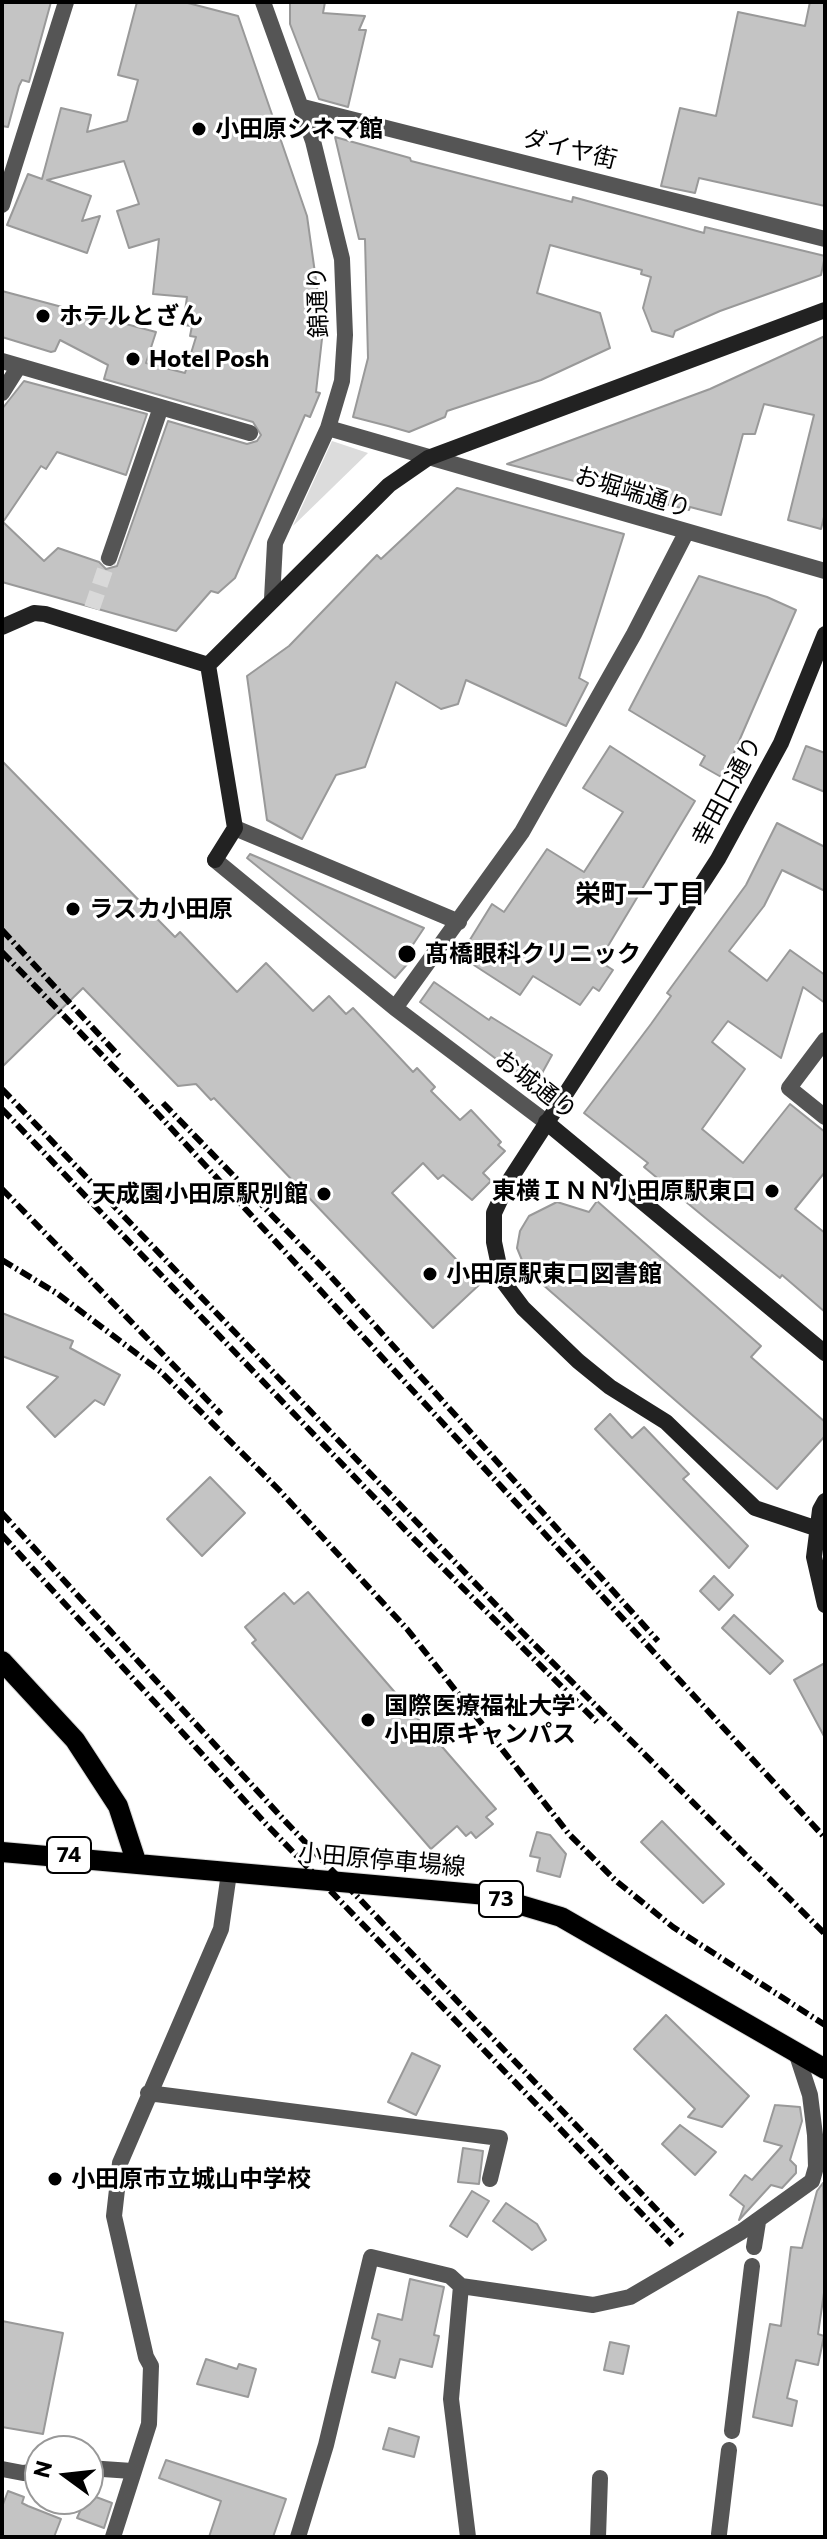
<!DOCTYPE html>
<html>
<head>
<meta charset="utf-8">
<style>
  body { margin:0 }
  #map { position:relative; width:827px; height:2539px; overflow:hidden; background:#fff; font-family:Commissioner,sans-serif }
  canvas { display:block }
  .frame { position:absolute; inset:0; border:4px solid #000; pointer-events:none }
  .north { position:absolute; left:24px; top:2435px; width:80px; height:80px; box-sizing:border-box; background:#fff; border:2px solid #999; border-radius:50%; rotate:285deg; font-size:22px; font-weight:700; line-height:32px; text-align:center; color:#000 }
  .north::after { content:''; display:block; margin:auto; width:28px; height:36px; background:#000; clip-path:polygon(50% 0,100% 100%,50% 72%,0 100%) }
</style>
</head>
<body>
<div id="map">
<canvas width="827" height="2539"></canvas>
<div class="frame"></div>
<div class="north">N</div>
</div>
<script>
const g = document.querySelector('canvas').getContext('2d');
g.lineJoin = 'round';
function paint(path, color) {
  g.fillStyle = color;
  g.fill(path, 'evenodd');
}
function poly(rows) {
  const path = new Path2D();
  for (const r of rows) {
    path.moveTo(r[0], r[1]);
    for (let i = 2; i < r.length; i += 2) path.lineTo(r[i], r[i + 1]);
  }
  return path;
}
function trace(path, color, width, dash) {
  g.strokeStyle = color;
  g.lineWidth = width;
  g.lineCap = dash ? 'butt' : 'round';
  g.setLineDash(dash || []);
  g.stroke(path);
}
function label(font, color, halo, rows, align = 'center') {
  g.font = font + ' Commissioner,"Noto Sans JP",sans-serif';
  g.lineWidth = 6;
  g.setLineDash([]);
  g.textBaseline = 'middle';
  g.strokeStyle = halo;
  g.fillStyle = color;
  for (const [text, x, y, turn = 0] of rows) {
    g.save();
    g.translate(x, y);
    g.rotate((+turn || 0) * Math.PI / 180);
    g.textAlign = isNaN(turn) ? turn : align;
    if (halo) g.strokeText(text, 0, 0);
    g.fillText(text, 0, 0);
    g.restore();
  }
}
paint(poly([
  [332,441,368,453,293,526]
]), '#dcdcdc');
const building = poly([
  [2,2,51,2,29,82,22,80,19,86,8,127,2,126,2,2],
  [137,2,184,2,238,16,307,216,323,330,316,392,320,393,310,417,305,415,235,578,218,593,211,591,176,631,2,582,2,409,24,381,147,414,126,475,57,452,46,469,41,466,3,522,44,561,58,548,99,562,106,569,117,566,168,421,247,444,257,441,261,435,253,422,104,379,108,365,60,340,55,351,51,352,2,337,2,291,156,332,146,363,185,373,196,337,190,336,192,326,183,325,187,297,153,294,159,239,129,248,117,211,139,204,124,161,47,180,91,196,82,221,100,216,87,253,7,225,28,174,42,179,61,108,91,115,87,132,127,121,138,80,118,75,137,2],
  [290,2,325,2,323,13,365,16,359,30,366,30,348,107,319,99,290,24,290,2],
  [810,2,825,2,825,206,699,178,695,193,661,186,680,108,716,116,738,12,805,26,810,2],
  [335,137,410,158,411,161,572,202,573,197,704,233,705,227,825,256,821,275,720,311,675,331,673,337,652,331,643,308,651,277,641,274,642,270,550,245,537,293,600,313,610,348,541,380,447,411,445,417,409,432,388,426,353,417,368,358,365,239,359,239,335,137],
  [825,336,825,513,821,529,788,520,814,415,764,404,755,434,743,434,721,515,690,507,689,510,507,464,710,389,825,336],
  [457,488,624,534,579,678,588,683,566,726,466,680,458,704,441,709,396,682,365,767,336,775,302,839,267,820,247,676,289,646,377,555,381,559,457,488],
  [699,576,767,597,796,610,723,778,700,765,705,756,629,710,699,576],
  [610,746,695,801,599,961,613,970,599,991,593,987,580,1005,533,976,520,995,463,958,463,951,492,904,504,912,547,849,584,872,623,812,583,788,610,746],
  [806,746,825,753,825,792,793,779,806,746],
  [2,761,175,937,180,932,237,992,266,963,313,1011,329,996,346,1014,353,1008,413,1072,417,1068,435,1087,431,1091,460,1120,471,1110,501,1142,498,1145,505,1151,483,1173,491,1181,472,1200,443,1175,438,1179,423,1163,392,1193,480,1284,433,1328,214,1098,211,1100,196,1084,178,1086,83,988,2,1067,2,761],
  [777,823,825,847,825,891,782,870,764,906,729,951,767,981,790,950,825,975,825,1003,803,987,781,1058,728,1021,712,1042,745,1069,702,1129,743,1163,790,1104,825,1132,825,1172,795,1209,825,1233,825,1312,782,1275,780,1278,709,1221,644,1167,648,1163,584,1113,651,1024,671,996,667,993,746,885,777,823],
  [250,854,424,928,404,958,409,962,395,978,247,858,250,854],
  [434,982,489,1020,491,1017,552,1055,541,1075,527,1082,420,1002,434,982],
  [597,1201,761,1346,751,1357,825,1422,825,1436,777,1489,526,1270,517,1248,520,1231,529,1216,557,1202,589,1212,597,1201],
  [2,1313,73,1341,70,1348,120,1375,104,1405,95,1400,55,1437,27,1407,58,1377,2,1356,2,1313],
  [610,1414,632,1438,644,1427,689,1474,683,1479,748,1546,729,1568,595,1429,610,1414],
  [210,1477,245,1513,202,1556,167,1519,210,1477],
  [714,1576,733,1595,719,1610,700,1591,714,1576],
  [308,1592,496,1809,486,1817,493,1824,476,1838,471,1832,466,1836,457,1826,431,1849,252,1643,256,1640,245,1627,284,1593,294,1604,308,1592],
  [734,1615,783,1661,770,1674,722,1628,734,1615],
  [825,1663,825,1738,794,1680,825,1663],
  [662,1821,724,1884,703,1903,641,1842,662,1821],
  [537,1832,550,1835,566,1854,560,1877,537,1871,540,1858,530,1856,537,1832],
  [666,2015,749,2096,722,2127,688,2117,695,2109,634,2049,666,2015],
  [412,2053,440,2066,416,2115,388,2102,412,2053],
  [775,2105,800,2107,802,2121,790,2160,796,2166,796,2173,782,2188,771,2185,739,2220,744,2206,730,2195,745,2175,752,2180,782,2146,764,2141,775,2105],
  [680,2125,716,2152,695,2175,662,2144,680,2125],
  [463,2148,483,2151,479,2184,458,2182,463,2148],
  [823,2183,825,2286,818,2334,824,2336,818,2365,796,2360,787,2398,797,2401,792,2426,753,2417,770,2324,781,2326,791,2247,802,2248,817,2191,823,2183],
  [472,2191,489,2201,467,2237,450,2226,472,2191],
  [506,2203,537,2224,546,2240,532,2250,493,2221,506,2203],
  [410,2279,444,2287,434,2335,439,2336,432,2367,400,2359,395,2378,372,2372,380,2341,372,2338,378,2314,402,2320,410,2279],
  [2,2321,63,2333,43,2434,2,2427,2,2321],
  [610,2342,629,2346,623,2374,604,2370,610,2342],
  [206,2359,237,2369,239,2364,256,2369,248,2397,197,2384,206,2359],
  [389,2428,419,2437,414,2457,383,2449,389,2428],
  [166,2460,286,2499,273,2537,209,2537,221,2501,159,2478,166,2460],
  [8,2491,24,2497,22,2503,28,2506,61,2519,54,2537,2,2537,2,2507,8,2491],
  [88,2494,112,2503,104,2528,77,2518,88,2494]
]);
paint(building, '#c4c4c4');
trace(building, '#999', 2);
trace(poly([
  [92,608,109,558]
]), '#d9d9d9', 16, [16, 8]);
const primary = poly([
  [2,1661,75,1740,118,1806,136,1861],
  [2,1852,487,1895,561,1917,825,2069]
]);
trace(primary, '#dbdbdb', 22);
trace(poly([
  [263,2,313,141,342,259,345,335,342,381,328,428,275,543,272,599],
  [303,107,825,239],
  [2,205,66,2],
  [2,361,250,433],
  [2,393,19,366],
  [328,428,825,571],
  [109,558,161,407],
  [235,828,459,922],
  [215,860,395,1008,546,1122],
  [395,1008,522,832,634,634,686,533],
  [825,1040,789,1088,825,1117],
  [148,2093,500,2138,490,2179],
  [754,2247,758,2222],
  [461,2286,451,2399,468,2537],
  [732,2431,752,2266],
  [88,2468,132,2471],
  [2,2469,23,2473,40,2471],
  [719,2534,729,2450],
  [113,2537,149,2424,151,2366,146,2357,114,2216,120,2163,221,1929,229,1873],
  [298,2537,326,2445,371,2257,450,2276,461,2286,593,2305,630,2297,741,2232,812,2181,816,2167,815,2135,810,2095,796,2052],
  [598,2537,600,2478]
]), '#555', 16);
trace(poly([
  [2,627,34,613,45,614,208,665],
  [208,665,389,485,428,458,825,310],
  [208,665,235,828,215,860],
  [546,1122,825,1353],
  [825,1501,820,1510,814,1557,825,1605],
  [818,1529,755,1508,666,1422,610,1387,578,1361,523,1308,502,1280,494,1242,494,1213,509,1181,718,859,781,743,825,634]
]), '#222', 16);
trace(primary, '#000', 20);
trace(poly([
  [2,930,119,1056],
  [2,952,134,1088,825,1838],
  [2,1089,521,1631,825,1934],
  [163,1103,326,1271,658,1641],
  [2,1109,413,1538,598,1723],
  [2,1189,221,1414],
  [2,1260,58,1294,161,1372,279,1490,407,1629,569,1834,615,1880,673,1927,825,2025],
  [2,1513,285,1821,682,2236],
  [2,1535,266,1824,672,2245]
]), '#000', 6, [12, 4, 2, 4]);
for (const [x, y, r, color] of [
  [199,129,8,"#000"],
  [43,316,8,"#000"],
  [133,359,8,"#000"],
  [73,909,8,"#000"],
  [407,954,10,"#000"],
  [772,1191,8,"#000"],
  [324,1194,8,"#000"],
  [430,1274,8,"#000"],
  [368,1720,8,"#000"],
  [55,2179,8,"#000"]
]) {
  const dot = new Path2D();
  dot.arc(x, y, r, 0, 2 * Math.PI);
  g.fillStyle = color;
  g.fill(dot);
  trace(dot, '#fff', 3);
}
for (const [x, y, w] of [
  [69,1855,44],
  [501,1899,44]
]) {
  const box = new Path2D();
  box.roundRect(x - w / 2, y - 18, w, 36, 6);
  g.fillStyle = '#fff';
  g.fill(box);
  trace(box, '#000', 2);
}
label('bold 22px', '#000', null, [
  ["74",69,1855],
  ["73",501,1899]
]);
label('bold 24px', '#000', '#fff', [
  ["小田原シネマ館",215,129],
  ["ホテルとざん",59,316],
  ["Hotel Posh",149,359],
  ["ラスカ小田原",89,909],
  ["髙橋眼科クリニック",425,954],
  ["東横ＩＮＮ小田原駅東口",756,1191,"right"],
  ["天成園小田原駅別館",308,1194,"right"],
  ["小田原駅東口図書館",446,1274],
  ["国際医療福祉大学",384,1706],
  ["小田原キャンパス",384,1734],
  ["小田原市立城山中学校",71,2179]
], 'left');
label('24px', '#000', '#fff', [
  ["ダイヤ街",570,149,14],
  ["錦通り",318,302,-92],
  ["お堀端通り",633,492,17],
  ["幸田口通り",727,791,-62],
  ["お城通り",536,1085,38],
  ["小田原停車場線",382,1860,5]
]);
label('bold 26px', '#000', '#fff', [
  ["栄町一丁目",640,894]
]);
</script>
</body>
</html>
